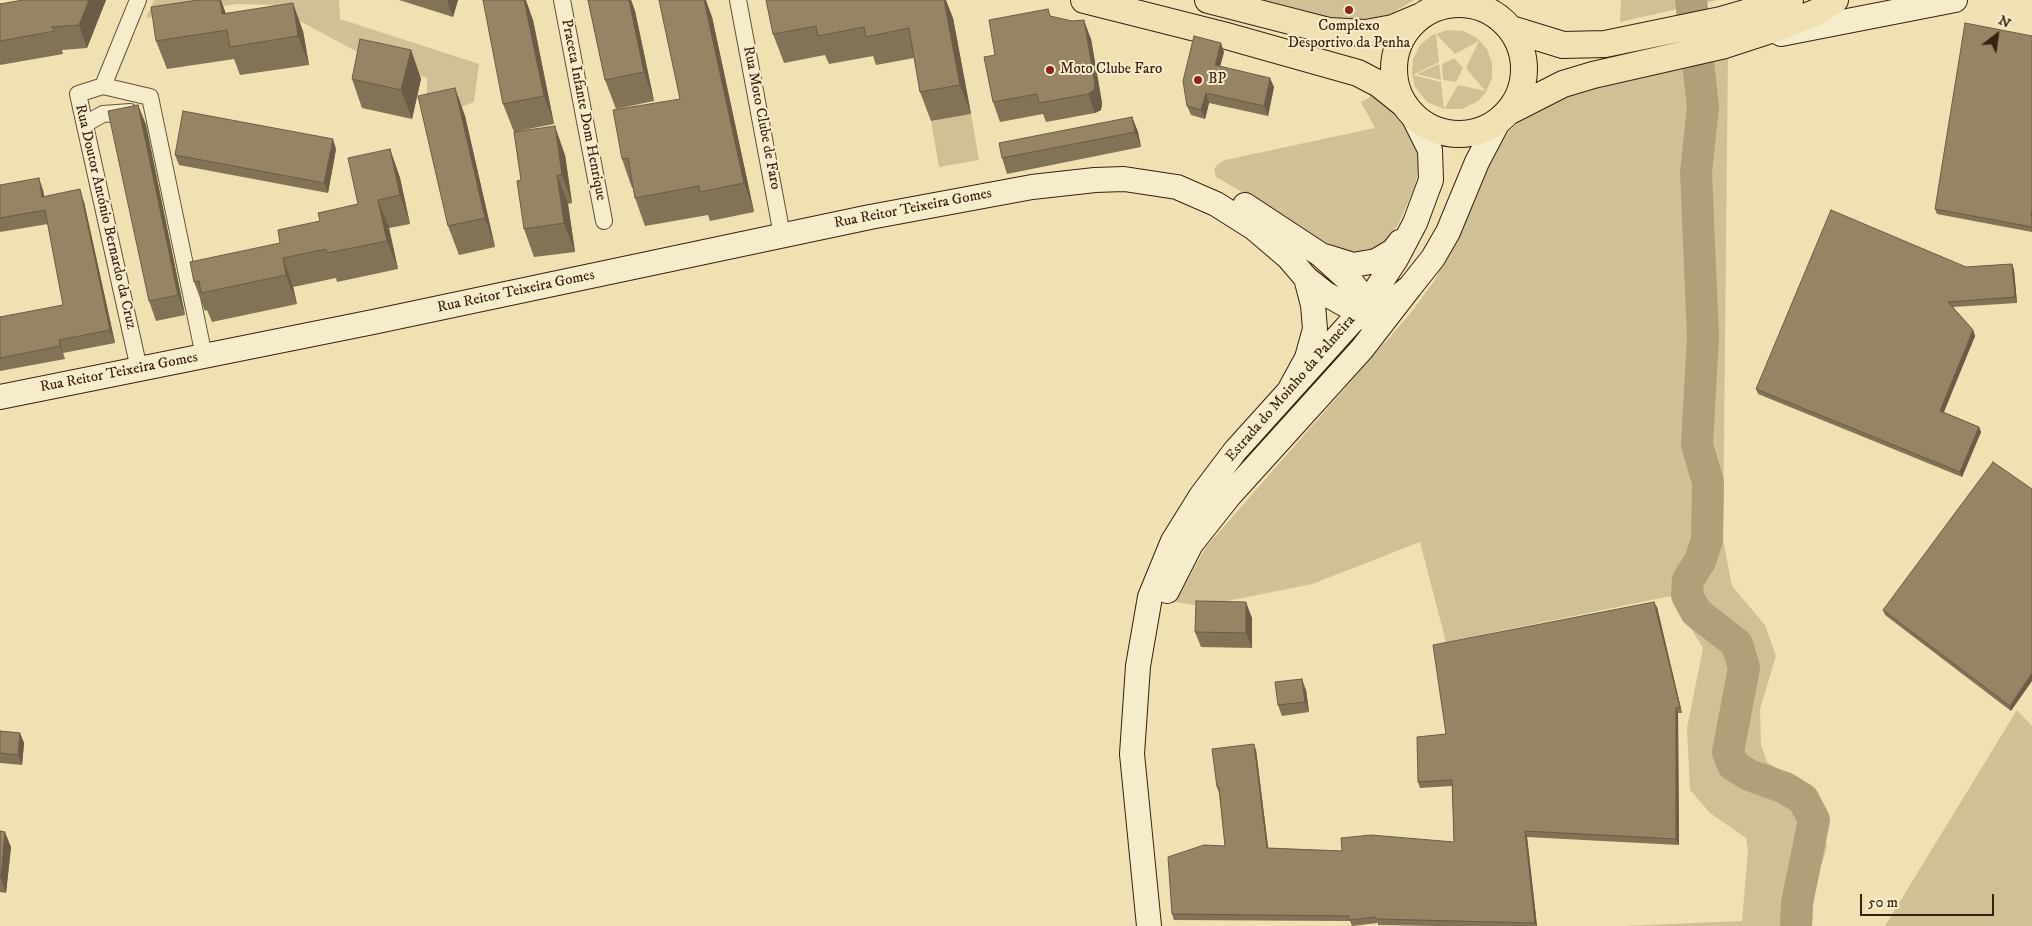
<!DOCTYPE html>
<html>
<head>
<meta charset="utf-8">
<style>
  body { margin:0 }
  #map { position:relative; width:2032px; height:926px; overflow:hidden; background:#efe1b1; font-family:"IM FELL DW Pica",serif }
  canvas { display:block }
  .north { position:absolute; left:1972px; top:10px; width:50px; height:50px; -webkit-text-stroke:4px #f5eccc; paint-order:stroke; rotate:30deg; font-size:14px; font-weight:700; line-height:20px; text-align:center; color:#381f10 }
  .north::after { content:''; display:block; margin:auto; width:18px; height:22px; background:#381f10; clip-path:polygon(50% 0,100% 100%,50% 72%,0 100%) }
  .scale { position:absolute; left:1860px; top:894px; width:134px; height:22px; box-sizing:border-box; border:2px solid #381f10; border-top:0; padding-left:6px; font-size:15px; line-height:18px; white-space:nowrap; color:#381f10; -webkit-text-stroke:4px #f5eccc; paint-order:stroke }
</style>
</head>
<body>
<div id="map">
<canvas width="2032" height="926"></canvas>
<div class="north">N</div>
<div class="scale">50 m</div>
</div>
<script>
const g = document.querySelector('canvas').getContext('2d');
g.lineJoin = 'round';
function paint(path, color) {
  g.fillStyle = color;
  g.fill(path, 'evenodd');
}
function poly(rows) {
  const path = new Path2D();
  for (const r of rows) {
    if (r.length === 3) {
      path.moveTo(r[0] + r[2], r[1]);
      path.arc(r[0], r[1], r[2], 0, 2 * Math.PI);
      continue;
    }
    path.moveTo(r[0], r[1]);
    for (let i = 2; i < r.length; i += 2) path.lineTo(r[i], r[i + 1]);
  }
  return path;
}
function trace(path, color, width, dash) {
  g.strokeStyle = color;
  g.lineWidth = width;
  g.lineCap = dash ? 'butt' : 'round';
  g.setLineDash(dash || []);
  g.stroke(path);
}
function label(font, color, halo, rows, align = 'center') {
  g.font = font + ' "IM FELL DW Pica",serif';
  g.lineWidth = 4;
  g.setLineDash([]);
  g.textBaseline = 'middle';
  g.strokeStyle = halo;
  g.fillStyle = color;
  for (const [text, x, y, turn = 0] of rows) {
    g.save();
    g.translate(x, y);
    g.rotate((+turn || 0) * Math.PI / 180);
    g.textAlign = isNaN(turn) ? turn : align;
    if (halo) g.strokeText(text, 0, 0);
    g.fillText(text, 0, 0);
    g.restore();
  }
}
paint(poly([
  [154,0,339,0,340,19,479,64,474,102,427,120,427,78,363,55,270,5,237,4,146,18],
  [1257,0,1414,0,1387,16,1347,21],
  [1621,0,1718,0,1620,22],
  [1448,30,1463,31,1477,38,1487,49,1492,63,1492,78,1486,92,1478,101,1462,109,1444,109,1427,102,1415,87,1412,74,1413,59,1420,45,1432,35],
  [1436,34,1455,54,1479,41,1466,68,1485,91,1458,85,1444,109,1441,82,1413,75,1439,62],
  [1728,52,1723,539,1732,586,1765,625,1776,656,1760,709,1761,745,1767,762,1809,788,1822,817,1827,847,1814,888,1812,926,1624,926,1742,921,1748,851,1746,838,1710,813,1690,790,1687,728,1703,648,1671,596,1446,642,1420,542,1312,584,1202,606,1175,602,1206,547,1409,315,1435,280,1455,242,1491,156,1509,131,1521,120,1557,97],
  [1454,58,1463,68,1456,82,1443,80,1442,64],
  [1439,64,1441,80,1417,74],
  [1372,91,1398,111,1418,146,1419,166,1415,186,1398,225,1386,240,1373,250,1357,253,1331,248,1272,209,1216,177,1214,169,1217,165,1225,160,1375,128,1361,102,1369,98],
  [971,114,979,160,939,167,931,121],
  [2017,710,2032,726,2032,926,1885,926]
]), '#d0c096');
trace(poly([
  [1691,0,1703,107,1696,172,1703,337,1697,445,1708,482,1707,540,1700,561,1688,580,1687,595,1696,612,1737,644,1744,668,1728,752,1733,765,1749,775,1785,788,1803,799,1814,820,1797,903,1796,926]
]), '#b19f7a', 32);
const street = poly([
  [138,0,103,86,78,94,139,369],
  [562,0,604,221],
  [738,0,782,235],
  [103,86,150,97,204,356],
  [85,124,103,114,130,112]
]);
const secondary = poly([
  [1781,34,1955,0],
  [1245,205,1321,255,1353,284,1361,294,1365,318],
  [1324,256,1353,265,1376,261,1393,251,1400,242],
  [1306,278,1326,294,1351,308,1374,308,1390,303,1410,287,1433,258,1448,232,1477,162,1498,122],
  [0,397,373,322,870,217,1032,187,1095,180,1124,179,1177,187,1216,204,1254,228,1288,257,1306,278,1313,305,1315,329,1307,358,1289,391],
  [1167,591,1191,544,1229,496,1362,349,1410,287],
  [1149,926,1132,754,1138,666,1150,597,1173,541,1201,496,1235,451,1364,308,1396,259,1415,223,1431,180,1430,150,1412,114]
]);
const primary = poly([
  [1084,0,1223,35,1358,73,1379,84,1405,105],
  [1208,0,1329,31,1366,33,1393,28,1419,17],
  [1459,69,65],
  [1511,29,1563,45,1605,44,1721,20,1790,0],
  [1510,111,1563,84,1593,75,1725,45,1774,29,1817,12,1835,0]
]);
trace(street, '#665038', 18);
trace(secondary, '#381f10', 26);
trace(primary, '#381f10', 28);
trace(street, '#f5eccc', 16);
trace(secondary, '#f5eccc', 24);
trace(primary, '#efe1b1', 26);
paint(poly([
  [23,0,106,0,87,48,62,50,63,54,0,65,0,4],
  [198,0,221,0,225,13,303,31,309,65,240,75,234,59,167,69,156,41],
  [399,0,458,0,453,17],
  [588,0,631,0,635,11,654,101,616,109,605,80],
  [766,0,953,18,971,114,931,121,920,92,914,58,876,65,873,56,829,64,825,55,784,63,773,34],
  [1051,16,1091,39,1102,103,1101,110,1095,113,1046,122,1043,114,1000,122,993,102,995,55],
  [712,17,754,212,710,221,708,215,645,226,635,198,633,188,632,188,622,159,680,99],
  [533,20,554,124,518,131,565,155,572,203,568,204,575,252,534,257,524,229,521,180,514,132,503,104],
  [2032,36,2032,232,1937,214,1935,209],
  [411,50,421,79,412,119,362,108,352,79],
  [1224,52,1220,66,1274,87,1268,116,1209,103,1205,119,1191,115,1187,106],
  [455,88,465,116,495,247,459,255,448,226],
  [138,105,146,125,185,315,156,321,149,301],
  [1132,117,1138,132,1141,147,1007,174,1002,158],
  [336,149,328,193,179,165,175,155],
  [390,149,400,178,410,224,389,228,398,269,337,282,336,278,293,287,297,304,212,322,207,310,205,311,194,282,280,243,320,221,358,204],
  [0,185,43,190,44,196,84,202,115,343,63,353,65,359,0,371,0,317,63,305,48,224,0,232],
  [2012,264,2014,270,2017,303,1953,307,1973,330,1975,336,1944,412,1979,427,1981,432,1962,477,1758,394,1756,389,1966,267],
  [2032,489,2011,711,1885,615,1883,610],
  [1657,607,1682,713,1678,713,1679,845,1527,837,1537,926,1437,926,1378,925,1378,923,1352,926,1350,921,1174,920,1172,914,1225,846,1219,793,1217,787,1256,750,1268,848,1342,851,1454,842,1452,786,1420,788,1418,782,1446,734],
  [1252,618,1252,648,1201,647,1195,632],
  [1306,690,1309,712,1282,716,1278,705],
  [0,731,20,733,24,743,22,765,0,763],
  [0,831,11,847,6,893,0,892]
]), '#827256');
paint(poly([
  [89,0,106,0,87,48,79,25],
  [220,0,221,0,230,25,222,14],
  [447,0,458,0,453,17],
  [524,0,526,0,533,20,554,124,544,96],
  [629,0,631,0,635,11,654,101,644,72],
  [704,0,706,0,712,17,754,212,744,183],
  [944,0,946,0,953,18,971,114,960,85],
  [293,3,303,31,309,65,298,36],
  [1084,20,1091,39,1102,103,1101,110,1095,113,1088,94],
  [1221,43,1224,52,1218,74,1215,65],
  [411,50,421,79,412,119,401,90],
  [1270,78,1274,87,1268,116,1264,106],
  [455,88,465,116,495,247,485,218],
  [1206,93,1209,103,1205,119,1201,110],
  [138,105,146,125,185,315,178,295],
  [1132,117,1138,132,1141,147,1135,132],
  [555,126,565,155,572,203,562,175],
  [333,139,336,149,328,193,324,183],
  [390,149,400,178,410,224,400,195],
  [557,175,568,204,575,252,564,223],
  [39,178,43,190,47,209,42,197],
  [80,189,84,202,115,343,110,330],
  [378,200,389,228,398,269,387,241],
  [283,258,293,287,297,304,286,275],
  [2012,264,2014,270,2017,303,2015,297],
  [1973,330,1975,336,1942,416,1940,411],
  [59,340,63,353,65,359,60,346],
  [1979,427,1981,432,1962,477,1960,472],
  [1246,602,1252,618,1252,648,1246,633],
  [1654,602,1657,607,1682,713,1680,707],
  [2032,673,2032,681,2011,711,2010,706],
  [1302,679,1306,690,1309,712,1305,702],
  [1676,708,1678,713,1679,845,1676,839],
  [20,733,24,743,22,765,18,755],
  [1254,744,1256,750,1269,854,1267,848],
  [1525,831,1527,837,1537,926,1535,923],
  [5,832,11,847,6,893,1,878]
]), '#6a5c46');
const building = poly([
  [23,0,89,0,79,25,51,27,55,31,0,41,0,4,23,0],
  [198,0,220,0,222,14,293,3,298,36,230,47,227,30,156,41,151,7,198,0],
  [483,0,524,0,544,96,503,104,483,0],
  [588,0,629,0,644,72,605,80,588,0],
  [659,0,704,0,744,183,700,192,699,186,635,198,628,158,622,159,613,110,680,99,659,0],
  [766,0,944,0,960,85,920,92,909,28,866,37,864,27,818,36,816,26,773,34,766,0],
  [1048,9,1050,16,1072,21,1084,20,1095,84,1094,90,1088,94,1039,103,1037,94,993,102,984,57,995,55,989,20,1048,9],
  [1965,23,2032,36,2032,210,2031,216,2032,216,2032,227,1935,209,1965,23],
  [1194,36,1221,43,1215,65,1270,78,1264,106,1206,93,1201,110,1187,106,1183,81,1194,36],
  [360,39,411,50,401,90,352,79,360,39],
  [455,88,485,218,448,226,418,96,455,88],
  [138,105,178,295,149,301,108,111,138,105],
  [183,111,333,139,324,183,175,155,183,111],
  [1132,117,1135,132,1002,158,999,143,1132,117],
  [555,126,562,175,557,175,564,223,524,229,517,181,521,180,514,132,555,126],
  [390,149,400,195,378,200,387,241,327,253,326,249,283,258,286,275,201,293,199,281,194,282,190,262,280,243,278,230,320,221,318,213,358,204,348,158,390,149],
  [39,178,42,197,80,189,110,330,59,340,60,346,0,358,0,317,63,305,45,210,0,218,0,185,39,178],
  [1831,210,1966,267,2012,264,2015,297,1948,302,1973,330,1940,411,1979,427,1960,472,1756,389,1831,210],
  [1993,462,2032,489,2032,673,2010,706,1883,610,1993,462],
  [1196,601,1246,602,1246,633,1195,632,1196,601],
  [1654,602,1680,707,1676,708,1676,839,1525,831,1535,923,1376,919,1376,917,1349,920,1349,916,1172,914,1168,857,1204,845,1225,846,1219,787,1217,787,1212,749,1254,744,1267,848,1342,851,1341,838,1371,835,1454,842,1452,780,1418,782,1417,737,1446,734,1433,645,1654,602],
  [1302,679,1305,702,1278,705,1275,682,1302,679],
  [0,731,20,733,18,755,0,753,0,731],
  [0,831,5,832,1,878,0,878,0,831]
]);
paint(building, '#978464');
trace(building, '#6a5c46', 1);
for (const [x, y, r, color] of [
  [1349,10,5,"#8f2418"],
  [1050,70,5,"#8f2418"],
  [1198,80,5,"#8f2418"]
]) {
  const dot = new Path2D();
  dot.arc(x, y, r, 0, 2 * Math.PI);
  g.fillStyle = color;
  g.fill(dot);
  trace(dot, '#f5eccc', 2);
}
label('15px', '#381f10', '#f5eccc', [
  ["Complexo",1349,27,"center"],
  ["Desportivo da Penha",1349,44,"center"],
  ["Moto Clube Faro",1060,70],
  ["BP",1208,80]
], 'left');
label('15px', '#381f10', '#f5eccc', [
  ["Praceta Infante Dom Henrique",583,110,79],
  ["Rua Moto Clube de Faro",761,118,79],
  ["Rua Reitor Teixeira Gomes",913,209,-11],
  ["Rua Doutor António Bernardo da Cruz",105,217,77],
  ["Rua Reitor Teixeira Gomes",516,292,-12],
  ["Rua Reitor Teixeira Gomes",119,373,-11],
  ["Estrada do Moinho da Palmeira",1291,389,-49]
]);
</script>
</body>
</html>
